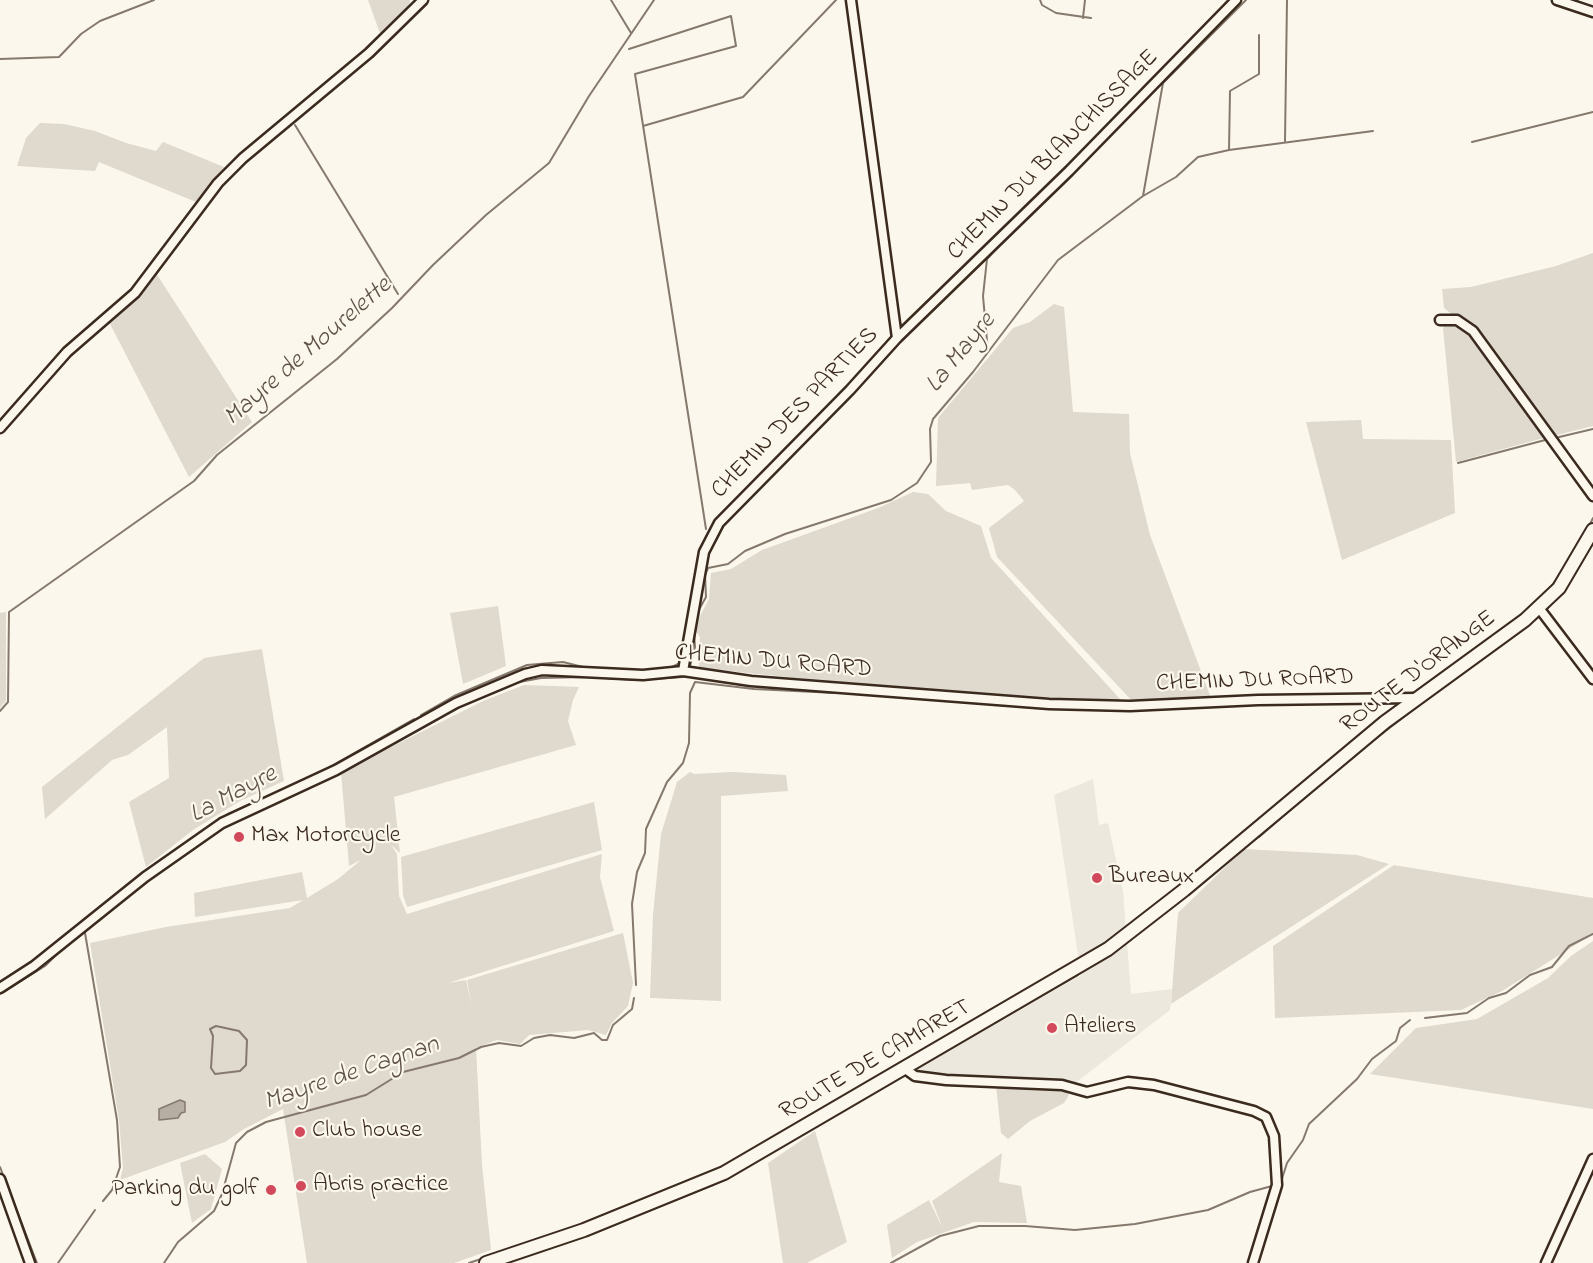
<!DOCTYPE html>
<html>
<head>
<meta charset="utf-8">
<style>
  body { margin:0 }
  canvas { display:block; background:#fbf7ec }
</style>
</head>
<body>
<canvas width="1593" height="1263"></canvas>
<script>
const g = document.querySelector('canvas').getContext('2d');
g.lineJoin = 'round';
function paint(path, color) {
  g.fillStyle = color;
  g.fill(path, 'evenodd');
}
function poly(rows) {
  const path = new Path2D();
  for (const r of rows) {
    path.moveTo(r[0], r[1]);
    for (let i = 2; i < r.length; i += 2) path.lineTo(r[i], r[i + 1]);
  }
  return path;
}
function trace(path, color, width, dash) {
  g.strokeStyle = color;
  g.lineWidth = width;
  g.lineCap = dash ? 'butt' : 'round';
  g.setLineDash(dash || []);
  g.stroke(path);
}
function label(font, color, halo, rows, align = 'center') {
  g.font = font + ' "Indie Flower",sans-serif';
  g.lineWidth = 4.5;
  g.setLineDash([]);
  g.textBaseline = 'middle';
  g.strokeStyle = halo;
  g.fillStyle = color;
  for (const [text, x, y, turn = 0] of rows) {
    g.save();
    g.translate(x, y);
    g.rotate((+turn || 0) * Math.PI / 180);
    g.textAlign = isNaN(turn) ? turn : align;
    if (halo) g.strokeText(text, 0, 0);
    g.fillText(text, 0, 0);
    g.restore();
  }
}
paint(poly([
  [1093,779,1099,825,1108,823,1123,891,1131,994,1172,989,1170,1010,1074,1084,924,1075,916,1069,1081,975,1054,795]
]), '#ede8dd');
paint(poly([
  [368,0,410,0,409,9,381,36],
  [40,123,64,124,95,131,126,143,156,151,163,142,224,167,196,202,99,162,95,171,17,166,26,138],
  [1593,253,1593,426,1553,436,1484,335,1469,320,1454,316,1444,308,1442,289,1471,287,1556,266],
  [156,273,252,422,189,477,109,322,140,293],
  [1054,304,1064,307,1073,412,1129,414,1130,453,1150,535,1211,698,1135,704,997,557,989,528,1024,501,1015,490,1008,485,972,490,970,483,936,486,938,418,1013,328,1030,322],
  [1453,323,1474,336,1547,437,1456,462,1443,328,1446,324],
  [1361,420,1363,439,1451,440,1455,513,1342,560,1306,422],
  [913,492,928,494,946,511,981,526,991,558,1121,700,1113,704,991,698,699,668,700,637,696,631,700,616,709,599,711,573,731,569,762,550,878,508],
  [498,606,506,666,463,684,450,613],
  [6,612,6,701,0,708,0,613],
  [262,649,284,781,240,801,193,830,146,867,129,802,169,778,167,727,128,755,112,760,45,819,42,787,204,658],
  [524,685,579,687,573,700,568,721,576,745,394,797,400,853,391,845,397,854,399,896,407,914,602,854,600,877,614,931,448,983,466,980,472,1007,467,980,623,933,633,983,628,1006,612,1023,606,1035,588,1030,529,1035,520,1044,497,1040,476,1048,482,1165,491,1250,454,1263,307,1263,283,1109,244,1129,225,1142,120,1180,123,1168,119,1120,90,943,166,927,290,908,303,900,195,917,194,893,302,872,307,898,338,879,361,860,349,866,341,772,483,701],
  [690,772,694,774,732,772,786,775,788,791,721,796,721,1001,650,998,653,915,661,834,677,782],
  [594,802,602,850,407,907,403,895,401,857],
  [1244,849,1357,855,1389,864,1171,1004,1178,913],
  [1394,865,1593,898,1593,934,1502,991,1461,1010,1275,1018,1273,946],
  [1593,941,1593,1109,1370,1074,1416,1028,1477,1019,1548,978,1571,956],
  [996,1085,1064,1089,1069,1095,1064,1103,1030,1121,1008,1139,1001,1133],
  [815,1131,847,1242,807,1263,783,1263,768,1163],
  [1002,1153,999,1182,1021,1186,1027,1223,974,1222,917,1242,892,1258,887,1225,929,1200,943,1229,932,1201],
  [205,1154,222,1169,211,1209,192,1223,180,1163]
]), '#dfd9ce');
const water = poly([
  [180,1100,185,1102,185,1112,181,1113,178,1118,159,1120,159,1109,180,1100]
]);
paint(water, '#b6aea2');
trace(water, '#85796d', 1.5);
trace(poly([
  [611,0,631,33],
  [1040,0,1042,5,1056,13,1091,18],
  [1573,0,1593,8],
  [1083,18,1085,0],
  [629,49,731,16,736,46,635,74,706,529],
  [0,59,59,57,81,34,100,21,154,0],
  [1153,90,1163,83],
  [295,125,398,294],
  [643,126,743,97,836,0],
  [1285,141,1287,0],
  [1472,142,1593,112],
  [1229,150,1230,91,1259,74,1259,35],
  [1143,196,1176,177,1198,157,1229,150,1373,131],
  [988,352,983,296,987,259,1007,237],
  [1555,438,1593,429],
  [1458,463,1549,439],
  [1589,526,1593,518],
  [1569,582,1585,556],
  [1551,587,1561,572],
  [1544,612,1563,592],
  [696,615,706,597,705,575,708,568,728,564,745,551,785,534,891,500,917,483,931,462,930,429,933,419,973,372,1058,260,1143,196,1163,83,1246,0],
  [668,669,682,662],
  [1468,669,1540,616],
  [689,670,695,647,694,633],
  [590,677,636,680,683,677],
  [1416,691,1441,674],
  [488,694,514,683,541,678,587,677],
  [0,711,8,702,9,612,194,481,217,455,337,359,392,308,433,265,486,215,549,163,589,96,654,0],
  [421,715,454,696,527,665,563,662,591,669],
  [1362,749,1448,683],
  [1259,837,1323,781],
  [166,858,228,814,321,772,414,719],
  [134,880,151,868],
  [85,933,117,1120,120,1167,112,1190,103,1201],
  [50,948,62,938],
  [636,985,632,904,637,872,645,853,646,829,667,782,683,763,689,743,690,693,695,682,754,689,835,693],
  [0,994,45,966,61,950],
  [1425,1018,1467,1013,1489,998,1506,993,1530,975,1552,967,1569,946,1593,934],
  [216,1026,239,1031,247,1040,246,1065,240,1071,215,1074,211,1068,213,1036,210,1029,216,1026],
  [920,1066,1078,975],
  [781,1133,791,1127],
  [0,1167,37,1263],
  [1280,1185,1287,1163,1303,1140,1309,1124,1357,1079,1372,1059,1396,1041,1400,1028,1410,1020],
  [598,1231,713,1185,757,1161],
  [535,1253,581,1237],
  [58,1263,95,1210],
  [164,1263,178,1242,214,1211,222,1194,236,1143,247,1132,266,1122,366,1095,403,1072,459,1058,481,1047,499,1043,521,1046,534,1038,550,1035,574,1038,594,1033,602,1040,607,1040,613,1025,632,1009,634,998],
  [469,1263,484,1258],
  [891,1263,940,1236,979,1226,1025,1226,1075,1230,1135,1224,1208,1210,1250,1192,1272,1186]
]), '#85796d', 2);
const street = poly([
  [851,0,897,338],
  [1557,0,1593,12],
  [1440,320,1457,320,1473,331,1593,496],
  [0,428,67,352,135,293,218,183,243,158,369,53,423,0],
  [1539,608,1593,679],
  [683,671,704,552,719,523,850,390,897,338,1069,171,1236,0],
  [0,988,34,966,145,877,222,823,336,770,456,703,525,674,542,670,643,675,683,671,751,681,1049,704,1130,706,1258,700,1416,698],
  [904,1068,915,1076,946,1080,1062,1085,1087,1092,1128,1082,1154,1085,1254,1111,1266,1117,1274,1136,1277,1185,1253,1263],
  [0,1179,30,1263],
  [1546,1263,1593,1159]
]);
const secondary = poly([
  [486,1263,584,1230,724,1173,1108,949,1184,890,1385,722,1525,620,1559,588,1593,530]
]);
trace(street, '#3b2a1e', 13);
trace(secondary, '#3b2a1e', 16);
trace(street, '#fbf7ec', 8);
trace(secondary, '#fbf7ec', 12);
for (const [x, y, r, color] of [
  [239,837,6,"#d1495b"],
  [1097,878,6,"#d1495b"],
  [1052,1028,6,"#d1495b"],
  [300,1132,6,"#d1495b"],
  [301,1186,6,"#d1495b"],
  [271,1190,6,"#d1495b"]
]) {
  const dot = new Path2D();
  dot.arc(x, y, r, 0, 2 * Math.PI);
  g.fillStyle = color;
  g.fill(dot);
  trace(dot, '#fbf7ec', 2);
}
label('24px', '#3b2a1e', '#fbf7ec', [
  ["CHEMIN DU BLANCHISSAGE",1054,156,-45],
  ["CHEMIN DES PARTIES",796,414,-46],
  ["CHEMIN DU ROARD",773,663,5],
  ["ROUTE D'ORANGE",1419,673,-37],
  ["CHEMIN DU ROARD",1255,682,-2],
  ["ROUTE DE CAMARET",876,1061,-30]
]);
label('24px', '#3b2a1e', '#fbf7ec', [
  ["Max Motorcycle",251,837],
  ["Bureaux",1109,878],
  ["Ateliers",1064,1028],
  ["Club house",312,1132],
  ["Abris practice",313,1186],
  ["Parking du golf",259,1190,"right"]
], 'left');
label('italic 26px', '#605246', '#fbf7ec', [
  ["Mayre de Mourelette",309,353,-41],
  ["La Mayre",962,354,-51],
  ["La Mayre",234,796,-28],
  ["Mayre de Cagnan",352,1075,-19]
]);
</script>
</body>
</html>
